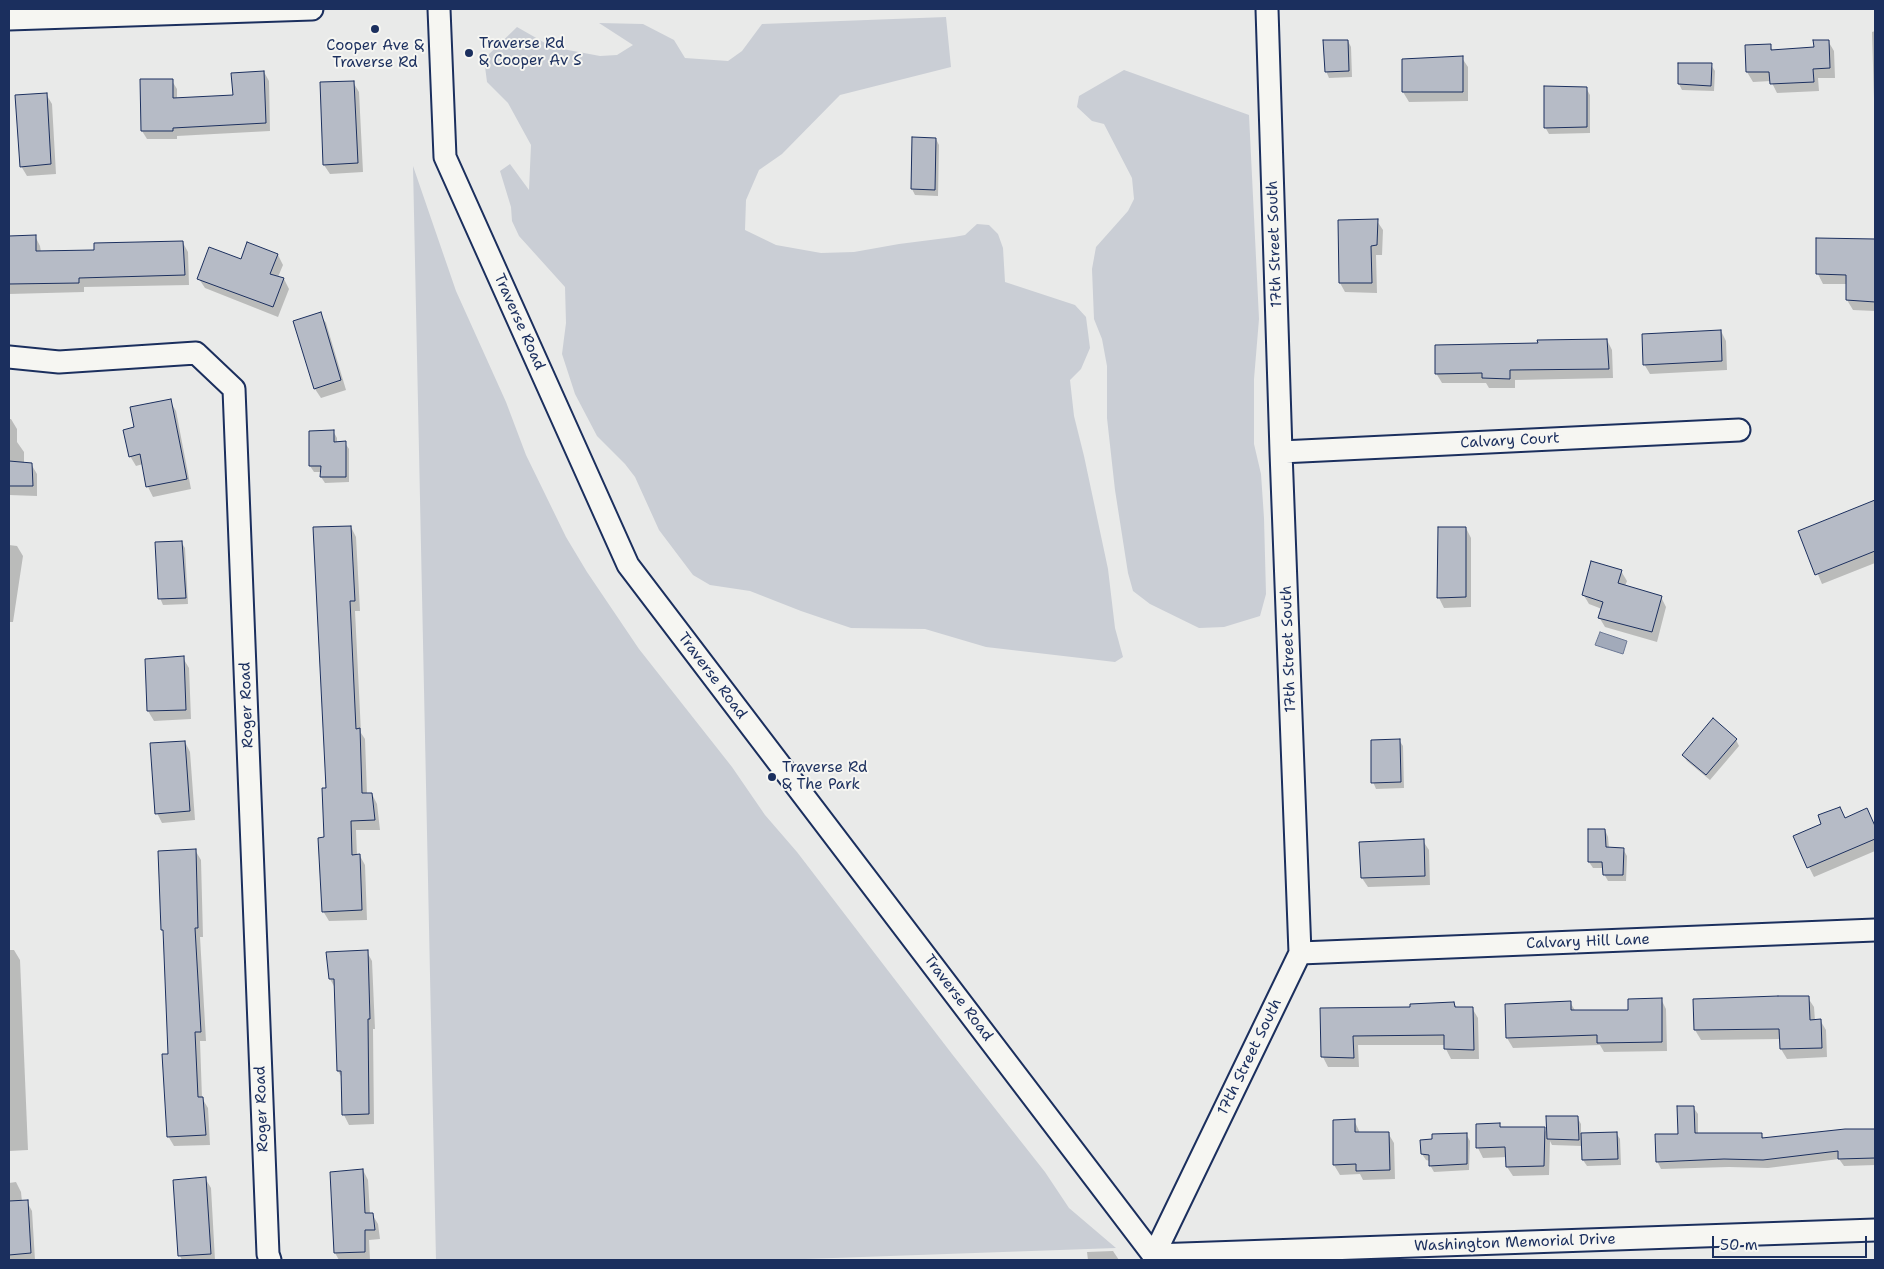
<!DOCTYPE html>
<html>
<head>
<meta charset="utf-8">
<style>
  body { margin:0 }
  #map { position:relative; width:1884px; height:1269px; overflow:hidden; background:#e9eae9; font-family:"Shantell Sans",sans-serif }
  canvas { display:block }
  .frame { position:absolute; inset:0; border:10px solid #1b2f5e; pointer-events:none }
  .scale { position:absolute; left:1712px; top:1236px; width:155px; height:22px; box-sizing:border-box; border:2px solid #1b2f5e; border-top:0; padding-left:6px; font-size:15px; line-height:18px; white-space:nowrap; color:#1b2f5e; -webkit-text-stroke:4px #f6f6f2; paint-order:stroke }
</style>
</head>
<body>
<div id="map">
<canvas width="1884" height="1269"></canvas>
<div class="frame"></div>
<div class="scale">50 m</div>
</div>
<script>
const g = document.querySelector('canvas').getContext('2d');
g.lineJoin = 'round';
function paint(path, color) {
  g.fillStyle = color;
  g.fill(path, 'evenodd');
}
function poly(rows) {
  const path = new Path2D();
  for (const r of rows) {
    path.moveTo(r[0], r[1]);
    for (let i = 2; i < r.length; i += 2) path.lineTo(r[i], r[i + 1]);
  }
  return path;
}
function trace(path, color, width, dash) {
  g.strokeStyle = color;
  g.lineWidth = width;
  g.lineCap = dash ? 'butt' : 'round';
  g.setLineDash(dash || []);
  g.stroke(path);
}
function label(font, color, halo, rows, align = 'center') {
  g.font = font + ' "Shantell Sans",sans-serif';
  g.lineWidth = 4;
  g.setLineDash([]);
  g.textBaseline = 'middle';
  g.strokeStyle = halo;
  g.fillStyle = color;
  for (const [text, x, y, turn = 0] of rows) {
    g.save();
    g.translate(x, y);
    g.rotate((+turn || 0) * Math.PI / 180);
    g.textAlign = isNaN(turn) ? turn : align;
    if (halo) g.strokeText(text, 0, 0);
    g.fillText(text, 0, 0);
    g.restore();
  }
}
paint(poly([
  [946,17,951,67,840,95,782,154,759,170,746,200,745,230,776,245,821,253,854,252,899,244,954,237,965,235,977,224,989,225,998,234,1003,248,1005,282,1075,305,1086,317,1090,348,1081,369,1070,380,1074,416,1084,456,1108,569,1115,628,1123,657,1115,662,986,647,925,629,851,628,801,611,750,591,710,585,693,575,659,530,635,477,625,464,597,436,575,394,562,354,566,323,565,287,519,236,512,221,511,207,500,171,510,164,529,190,531,145,508,103,487,82,484,59,517,27,552,47,600,56,617,55,633,45,599,23,643,24,674,40,685,58,728,61,742,51,762,24],
  [1124,70,1249,115,1259,319,1254,379,1254,444,1261,474,1264,518,1266,594,1260,616,1224,627,1199,628,1150,604,1133,591,1128,573,1115,490,1107,418,1107,366,1102,339,1094,319,1092,269,1096,247,1128,211,1134,199,1132,178,1104,124,1092,121,1077,107,1079,96],
  [413,166,456,291,506,402,526,455,566,537,587,572,639,649,732,767,765,815,797,852,952,1054,1045,1172,1069,1208,1116,1248,777,1260,436,1260]
]), '#caced5');
const water = poly([
  [1600,632,1627,641,1623,654,1595,645,1600,632]
]);
paint(water, '#a2aaba');
trace(water, '#6c7995', 1);
paint(poly([
  [1875,31,1875,133,1872,32],
  [1348,41,1351,47,1352,77,1329,78,1326,71],
  [1828,41,1834,51,1835,78,1818,78,1819,91,1777,93,1771,81,1753,82,1747,72,1746,47,1770,46,1773,51,1815,48],
  [1462,58,1468,67,1468,101,1409,102,1403,92,1403,60],
  [1711,65,1715,71,1714,91,1682,90,1679,84],
  [264,72,269,81,270,131,177,136,177,139,147,139,142,131,172,81,177,89,177,99,234,97],
  [353,82,359,92,363,172,330,174,324,165],
  [1586,88,1590,95,1590,133,1549,134,1545,127],
  [46,94,52,104,56,174,27,176,21,166],
  [913,139,936,139,939,145,938,196,915,195,912,189],
  [1377,221,1383,230,1382,255,1376,255,1377,293,1345,292,1340,283],
  [35,236,40,246,41,252,96,252,183,243,188,252,189,285,84,287,84,292,9,294,9,237],
  [1818,239,1875,240,1875,311,1853,310,1847,300,1847,284,1823,284,1818,274],
  [278,255,283,265,278,277,284,279,289,289,278,317,205,288,199,279,242,261],
  [320,314,326,323,346,390,321,398,315,389,295,321],
  [1721,331,1726,341,1727,370,1650,374,1644,364],
  [1607,340,1612,350,1613,378,1515,380,1515,388,1489,388,1486,383,1442,383,1436,373,1539,344],
  [170,401,176,411,191,489,153,497,148,487,143,464,136,466,130,456,135,428],
  [9,419,11,419,17,429,17,442,24,452,24,464,31,464,37,474,37,496,9,495],
  [333,431,337,438,337,443,345,443,349,449,349,482,325,483,321,477,322,472,314,472,310,466],
  [1875,502,1875,563,1822,584,1800,532],
  [351,527,356,537,360,611,355,611,361,733,365,739,367,794,372,794,377,804,380,830,356,830,357,856,360,856,365,865,367,920,329,921,323,911,327,789],
  [1439,528,1466,528,1471,538,1471,607,1444,608,1439,598],
  [181,542,185,548,188,604,163,605,160,598],
  [9,545,17,546,23,556,13,622,9,622],
  [1621,571,1627,581,1625,586,1661,597,1666,607,1657,642,1605,627,1599,617,1602,609,1589,604,1583,594],
  [183,658,189,668,191,719,154,721,148,711],
  [1399,740,1403,746,1404,788,1376,789,1373,782],
  [1736,740,1739,746,1710,780,1687,761,1683,755],
  [185,742,190,752,195,820,162,823,157,813],
  [1867,810,1875,826,1875,851,1814,877,1809,867,1846,819],
  [1605,830,1608,837,1609,849,1623,849,1627,856,1626,881,1608,881,1604,874,1604,868,1593,868,1589,862],
  [1423,841,1429,850,1430,885,1368,887,1362,878],
  [195,850,201,860,203,937,200,937,206,1041,200,1041,202,1098,208,1108,210,1145,174,1146,168,1136,169,1055,165,934,162,930],
  [9,950,14,950,20,960,28,1150,9,1151],
  [367,952,372,961,375,1029,373,1029,374,1124,349,1125,344,1115,342,1078,338,1071,335,988,330,979],
  [1808,998,1814,1007,1815,1021,1820,1020,1826,1030,1827,1057,1787,1059,1781,1049,1781,1039,1701,1040,1695,1030],
  [1661,999,1666,1009,1667,1051,1604,1052,1600,1045,1513,1048,1507,1038,1570,1002,1576,1012,1629,1012],
  [1454,1003,1457,1008,1472,1008,1478,1018,1479,1059,1451,1059,1446,1049,1445,1045,1358,1045,1359,1067,1328,1067,1323,1057,1321,1009,1411,1008],
  [1693,1107,1698,1114,1698,1134,1761,1134,1764,1139,1845,1130,1875,1130,1875,1165,1844,1166,1839,1159,1768,1168,1729,1167,1661,1169,1657,1161,1679,1135],
  [1577,1117,1581,1124,1581,1134,1616,1133,1620,1139,1621,1165,1587,1166,1583,1160,1582,1146,1552,1145,1550,1141,1549,1175,1513,1176,1507,1167,1507,1157,1483,1158,1478,1148,1477,1125,1499,1124,1501,1128,1544,1128,1548,1136],
  [1354,1120,1360,1133,1388,1133,1394,1143,1395,1179,1363,1180,1360,1174,1340,1175,1334,1165],
  [1466,1134,1470,1141,1469,1170,1434,1172,1430,1165,1430,1161,1426,1160,1422,1154],
  [363,1170,368,1180,370,1214,372,1214,378,1224,380,1239,369,1240,370,1260,339,1260,335,1253,331,1173],
  [205,1178,211,1188,215,1260,182,1260,180,1256],
  [16,1182,21,1192,22,1202,27,1202,32,1211,35,1260,9,1260,9,1183],
  [1113,1251,1119,1260,1088,1260,1087,1252]
]), '#0003');
const building = poly([
  [1323,40,1348,40,1349,71,1325,72,1323,40],
  [1813,40,1829,40,1830,68,1813,69,1814,82,1770,84,1769,72,1746,72,1745,45,1771,44,1771,50,1814,47,1813,40],
  [1463,56,1463,92,1402,92,1402,59,1463,56],
  [1678,63,1712,63,1711,86,1678,84,1678,63],
  [264,71,266,123,173,128,173,131,141,131,140,79,173,79,173,98,233,95,231,73,264,71],
  [354,81,358,163,323,165,320,82,354,81],
  [1544,86,1587,87,1587,127,1544,128,1544,86],
  [47,93,51,164,20,167,15,95,47,93],
  [912,137,936,138,935,190,911,189,912,137],
  [1378,219,1377,245,1371,246,1372,283,1339,283,1338,220,1378,219],
  [36,235,36,251,94,250,94,243,183,241,185,275,79,278,79,283,9,284,9,236,36,235],
  [1816,238,1875,239,1875,302,1846,300,1846,275,1816,274,1816,238],
  [247,242,278,254,270,274,284,278,273,307,197,279,209,247,241,259,247,242],
  [321,312,341,380,314,389,293,321,321,312],
  [1721,330,1722,361,1643,365,1642,334,1721,330],
  [1607,339,1609,369,1510,370,1510,379,1482,378,1482,373,1435,374,1435,345,1538,343,1537,340,1607,339],
  [171,399,187,479,146,487,140,454,129,457,123,430,134,427,130,407,171,399],
  [334,430,334,442,346,441,346,477,320,477,321,466,309,466,309,431,334,430],
  [9,461,32,463,33,486,9,486,9,461],
  [1875,500,1875,551,1815,575,1798,531,1875,500],
  [351,526,355,601,350,601,356,729,360,728,362,793,372,793,375,820,351,821,352,855,360,854,362,910,322,912,318,838,324,837,322,788,326,788,313,527,351,526],
  [1438,527,1466,527,1466,597,1437,598,1438,527],
  [182,541,186,598,158,599,155,542,182,541],
  [1591,561,1622,570,1618,583,1662,596,1652,632,1598,618,1603,602,1582,595,1591,561],
  [184,656,186,710,147,711,145,659,184,656],
  [1713,718,1737,739,1706,775,1682,755,1713,718],
  [1400,739,1401,782,1371,783,1371,740,1400,739],
  [185,741,190,811,155,814,150,743,185,741],
  [1840,807,1845,818,1867,808,1875,826,1875,839,1807,868,1793,836,1821,824,1818,815,1840,807],
  [1588,829,1605,829,1606,847,1624,848,1623,875,1603,875,1602,862,1588,862,1588,829],
  [1424,839,1425,876,1361,878,1359,842,1424,839],
  [196,849,198,928,195,928,201,1032,195,1032,198,1097,203,1097,206,1135,167,1137,162,1054,168,1054,163,930,161,930,158,851,196,849],
  [368,950,370,1019,368,1019,369,1114,342,1115,341,1071,337,1071,334,979,329,979,326,952,368,950],
  [1778,996,1809,996,1810,1020,1821,1019,1822,1048,1780,1049,1779,1029,1694,1030,1693,999,1778,996],
  [1662,998,1662,1042,1597,1043,1597,1035,1506,1038,1505,1004,1571,1001,1571,1010,1628,1010,1628,999,1662,998],
  [1454,1002,1455,1007,1473,1007,1474,1050,1444,1049,1444,1035,1353,1036,1354,1058,1321,1057,1320,1008,1410,1007,1410,1004,1454,1002],
  [1677,1106,1694,1106,1695,1133,1762,1133,1762,1138,1845,1129,1875,1129,1875,1158,1838,1159,1838,1151,1763,1160,1724,1159,1656,1162,1655,1134,1678,1134,1677,1106],
  [1546,1116,1578,1116,1579,1140,1547,1139,1546,1116],
  [1355,1119,1355,1132,1389,1132,1390,1170,1356,1171,1356,1164,1333,1165,1333,1120,1355,1119],
  [1500,1123,1500,1127,1545,1127,1544,1166,1506,1167,1505,1147,1476,1148,1476,1124,1500,1123],
  [1617,1132,1618,1159,1582,1160,1581,1133,1617,1132],
  [1467,1133,1467,1164,1429,1166,1429,1155,1421,1154,1420,1140,1432,1139,1432,1134,1467,1133],
  [363,1169,365,1213,373,1213,375,1230,365,1230,365,1252,334,1253,330,1172,363,1169],
  [206,1177,211,1254,178,1256,173,1180,206,1177],
  [28,1200,31,1253,9,1255,9,1201,28,1200]
]);
paint(building, '#b6bbc6');
trace(building, '#1b2f5e', 1);
const minor = poly([
  [439,9,445,157,628,565,1157,1260],
  [1267,9,1281,452,1300,953,1154,1255,1875,1230],
  [9,19,312,9],
  [9,357,59,362,196,353,234,389,268,1254,270,1260],
  [1281,452,1739,430],
  [1300,953,1875,930]
]);
trace(minor, '#1b2f5e', 25);
trace(minor, '#f6f6f2', 21);
for (const [x, y, r, color] of [
  [375,29,5,"#1b2f5e"],
  [469,53,5,"#1b2f5e"],
  [772,777,5,"#1b2f5e"]
]) {
  const dot = new Path2D();
  dot.arc(x, y, r, 0, 2 * Math.PI);
  g.fillStyle = color;
  g.fill(dot);
  trace(dot, '#f6f6f2', 2);
}
label('15px', '#1b2f5e', '#f6f6f2', [
  ["Traverse Rd",479,44],
  ["& Cooper Av S",479,61],
  ["Cooper Ave &",375,46,"center"],
  ["Traverse Rd",375,63,"center"],
  ["Traverse Rd",782,768],
  ["& The Park",782,785]
], 'left');
label('15px', '#1b2f5e', '#f6f6f2', [
  ["17th Street South",1275,244,-92],
  ["Traverse Road",519,322,66],
  ["Calvary Court",1510,441,-3],
  ["17th Street South",1289,649,-92],
  ["Traverse Road",712,676,53],
  ["Roger Road",247,705,-92],
  ["Calvary Hill Lane",1588,942,-2],
  ["Traverse Road",958,998,53],
  ["17th Street South",1250,1057,-64],
  ["Roger Road",262,1109,-92],
  ["Washington Memorial Drive",1515,1243,-2]
]);
</script>
</body>
</html>
